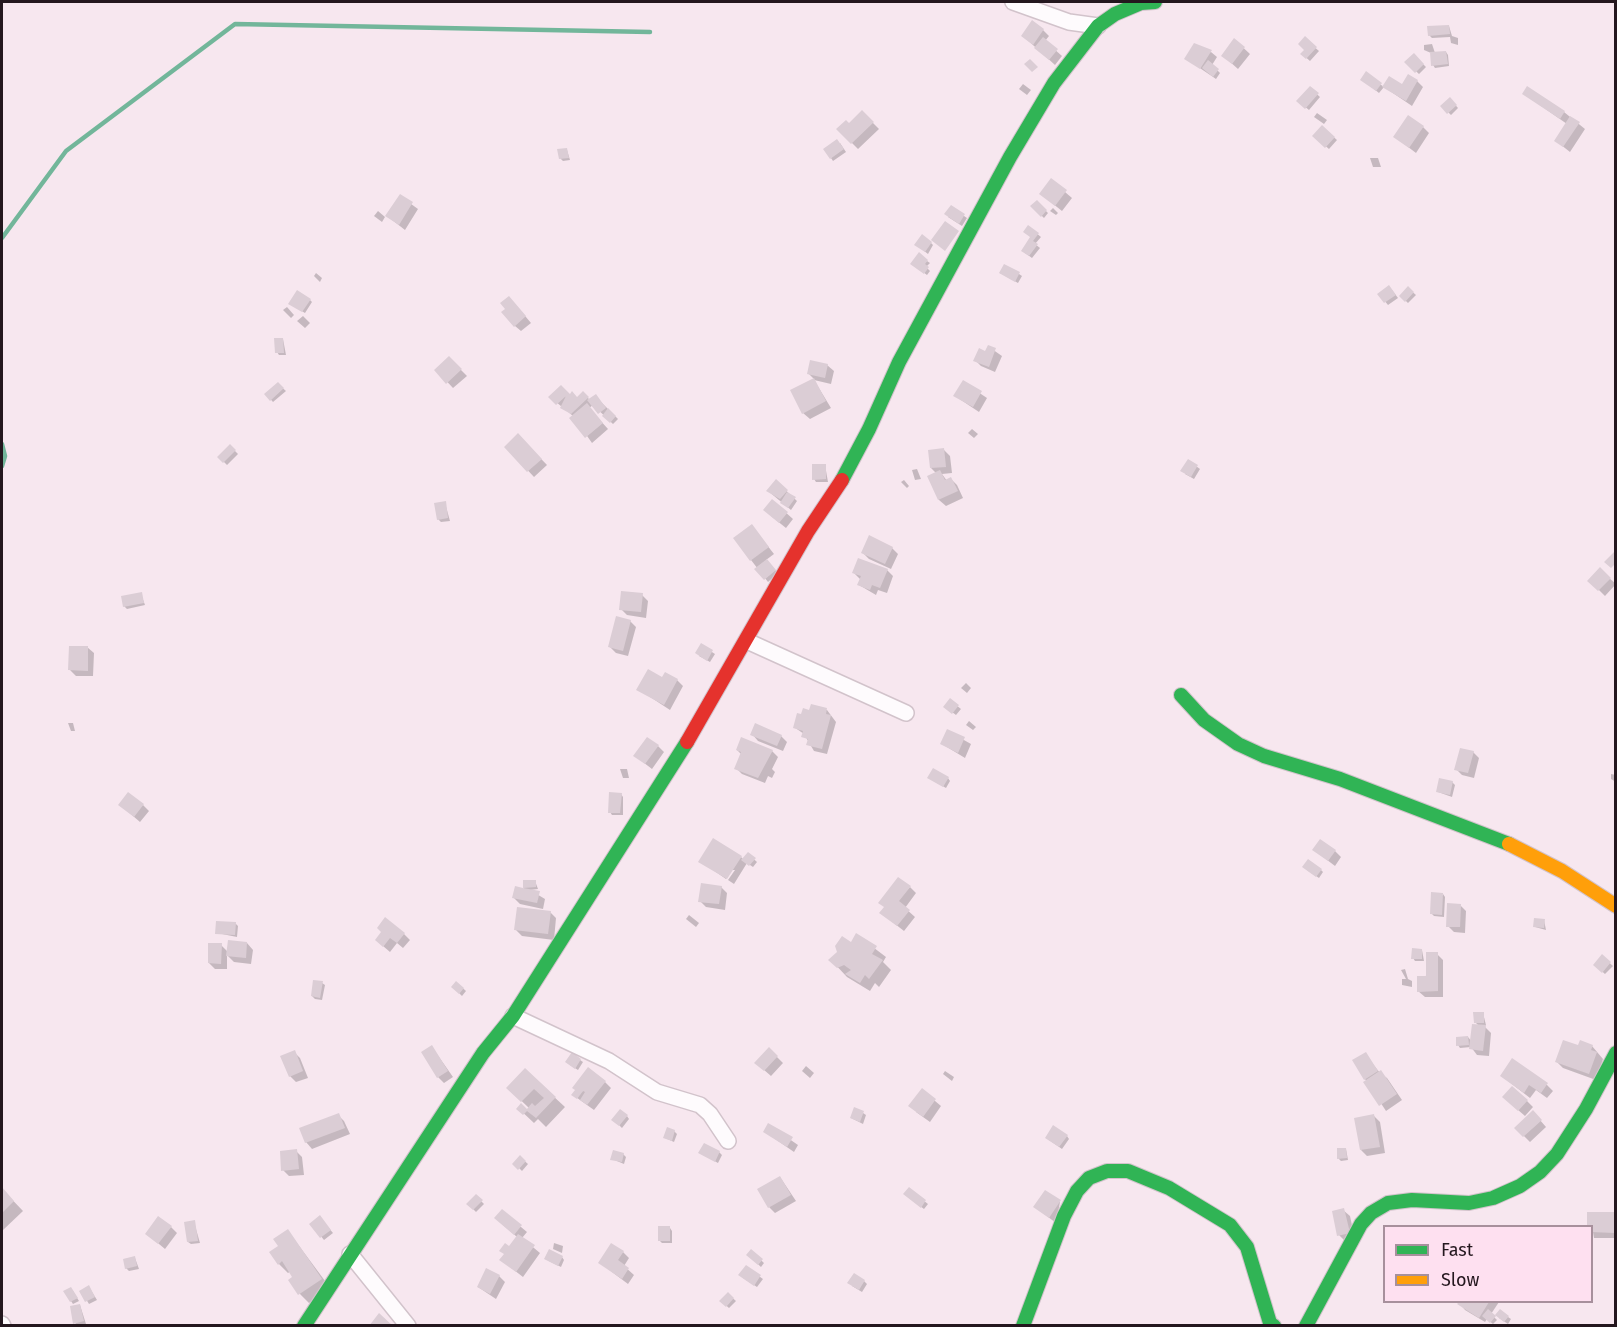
<!DOCTYPE html>
<html>
<head>
<meta charset="utf-8">
<style>
  body { margin:0 }
  #map { position:relative; width:1617px; height:1327px; overflow:hidden; background:#f7e7ef; font-family:"Fira Sans",sans-serif }
  canvas { display:block }
  .frame { position:absolute; inset:0; border:3px solid #24171e; pointer-events:none }
  .legend { position:absolute; left:1383px; top:1225px; width:210px; height:78px; box-sizing:border-box; background:#fee0f0; border:2px solid #a7909c; margin:0; padding:8px 10px; list-style:none; font-size:18px; color:#24171e }
  .legend li { display:flex; align-items:center; gap:12px; height:30px }
  .legend b { width:30px; border:2px solid #a7909c }
</style>
</head>
<body>
<div id="map">
<canvas width="1617" height="1327"></canvas>
<div class="frame"></div>
<ul class="legend">
<li><b style="height:8px;background:#30b455"></b>Fast</li>
<li><b style="height:8px;background:#ff9f0a"></b>Slow</li>
</ul>
</div>
<script>
const g = document.querySelector('canvas').getContext('2d');
g.lineJoin = 'round';
function paint(path, color) {
  g.fillStyle = color;
  g.fill(path, 'evenodd');
}
function poly(rows) {
  const path = new Path2D();
  for (const r of rows) {
    path.moveTo(r[0], r[1]);
    for (let i = 2; i < r.length; i += 2) path.lineTo(r[i], r[i + 1]);
  }
  return path;
}
function trace(path, color, width, dash) {
  g.strokeStyle = color;
  g.lineWidth = width;
  g.lineCap = dash ? 'butt' : 'round';
  g.setLineDash(dash || []);
  g.stroke(path);
}
paint(poly([
  [1449,26,1452,36,1458,38,1458,45,1451,43,1450,37,1432,38,1429,35],
  [1043,30,1049,36,1045,41,1062,56,1055,65,1023,36],
  [1305,39,1319,51,1310,61,1302,54,1306,50],
  [1235,40,1250,54,1238,69,1229,61],
  [1432,44,1435,53,1446,52,1448,55,1449,66,1435,68,1433,65,1431,53,1424,50,1424,45],
  [1211,52,1217,57,1212,65,1220,73,1216,79,1185,58],
  [1414,55,1426,67,1419,74,1406,62],
  [1366,74,1384,87,1379,93,1365,82],
  [1417,81,1423,87,1412,106,1384,87,1403,86],
  [1023,84,1031,90,1027,95,1019,89],
  [1310,88,1320,97,1309,110,1298,101],
  [1524,94,1564,112,1585,129,1570,152,1556,141,1567,124],
  [1450,99,1458,108,1451,115,1442,106],
  [862,112,879,129,858,149,838,129,849,125],
  [1317,113,1327,120,1324,124,1314,117],
  [1322,127,1337,140,1329,149,1314,136],
  [1423,127,1429,133,1416,153,1395,137],
  [840,143,846,152,833,161,831,158],
  [567,150,570,160,563,161,560,158],
  [1370,158,1378,158,1381,167,1373,167],
  [1051,180,1072,198,1062,211,1047,199],
  [400,196,418,209,405,230,387,216],
  [1037,202,1048,213,1044,218,1032,206],
  [951,207,967,218,962,226,948,217],
  [1053,208,1058,213,1056,215,1050,211],
  [378,211,385,217,382,222,374,216],
  [1029,227,1041,237,1035,244,1040,248,1032,258,1025,253,1032,238],
  [931,243,933,245,928,254,919,247],
  [927,261,930,263,926,267,930,271,927,275,915,266],
  [316,273,322,278,320,282,314,276],
  [1000,273,1019,274,1022,276,1018,283],
  [1408,288,1416,295,1408,303,1401,296],
  [1392,290,1398,298,1388,305,1379,294],
  [310,300,312,302,305,313,293,306],
  [515,304,531,323,521,331,515,326],
  [287,307,294,315,291,318,283,310],
  [303,316,310,323,305,328,297,321],
  [283,339,286,355,279,355,277,352],
  [989,347,1002,356,995,372,981,366,975,360,986,353],
  [449,358,467,376,453,388,436,370],
  [827,365,834,371,831,384,814,380,831,408,810,419,803,413,814,379,809,374],
  [963,382,987,398,979,412,955,396],
  [278,384,286,391,273,402,266,394],
  [583,393,590,400,598,399,618,419,613,424,593,405,589,408,608,429,592,443,573,416,550,397,570,396,577,399],
  [972,429,978,434,974,438,968,433],
  [518,435,547,465,534,477,506,447],
  [230,446,238,454,227,465,219,457],
  [944,450,950,456,952,473,942,474,947,481,951,479,957,485,963,498,946,506,939,500,929,477,936,473,931,468],
  [1189,461,1200,469,1194,479,1185,474],
  [825,465,828,482,816,482,814,479],
  [917,469,921,479,915,480,912,470],
  [904,480,909,486,907,488,901,482],
  [776,481,797,501,791,510,768,491],
  [773,501,793,519,786,528,771,516],
  [445,503,450,521,441,522,438,519],
  [752,526,774,554,766,560,778,573,768,582,751,560],
  [892,548,898,554,891,569,869,559,863,553],
  [887,570,893,576,887,593,878,590,876,595,859,585,861,580,854,573],
  [1600,570,1616,584,1605,596,1590,581],
  [141,594,145,605,127,609,124,606],
  [642,595,648,601,646,618,627,615,621,609],
  [630,621,636,627,628,656,616,653,610,647],
  [701,645,715,654,710,662,699,656],
  [87,647,94,653,93,676,76,676,70,670],
  [677,680,683,686,670,710,638,689],
  [966,683,971,688,967,693,961,688],
  [950,700,961,709,956,715,948,709],
  [827,710,836,722,827,754,814,751,804,734,794,727,802,716,810,712],
  [969,721,976,727,973,730,966,725],
  [68,723,73,723,75,731,71,731],
  [948,731,971,744,965,758,942,744],
  [752,734,781,736,787,742,783,751,758,741],
  [658,746,664,752,652,769,635,756],
  [737,750,772,751,778,757,772,769,775,772,772,778,768,776,765,783,742,774,736,768,741,754],
  [1473,752,1479,758,1474,778,1462,775,1456,769],
  [620,769,627,769,629,778,623,778],
  [1611,774,1616,775,1616,782,1611,779],
  [948,778,950,781,946,788,932,780],
  [1452,782,1455,785,1452,797,1438,792],
  [621,794,623,797,623,815,612,815,610,812],
  [143,805,149,811,140,822,126,810],
  [1314,850,1335,851,1341,857,1335,866],
  [748,854,757,862,753,867,747,863,734,884,728,880,735,870,731,870,726,879,700,861,741,857,743,859],
  [1307,870,1321,870,1323,872,1319,878],
  [535,881,538,889,530,890,545,899,543,909,520,904,514,898,524,890,524,882],
  [721,887,727,893,725,910,706,907,700,901],
  [910,887,916,893,905,908,915,917,904,931,881,913],
  [1443,894,1445,897,1444,917,1434,916,1432,914],
  [1460,905,1466,911,1465,933,1454,932,1448,926],
  [550,912,556,918,554,940,522,936,516,930],
  [689,915,699,923,696,927,686,919],
  [1544,920,1546,930,1535,927],
  [235,923,238,926,237,937,217,933],
  [383,932,404,934,410,940,403,948,397,943,390,952,383,946],
  [857,935,886,957,883,962,891,970,879,987,875,983,870,991,847,977,831,960,852,944],
  [247,943,253,950,251,964,234,962,227,955,227,969,215,969,209,963,221,945,228,952],
  [1422,950,1424,961,1415,961,1413,958],
  [1437,954,1443,960,1443,997,1425,997,1418,991],
  [1602,956,1613,966,1605,974,1595,965],
  [1405,969,1408,979,1412,981,1412,987,1402,985,1402,979,1406,979,1401,970],
  [322,983,325,985,322,1000,315,999,312,996],
  [457,983,466,991,462,996,453,987],
  [1483,1013,1486,1025,1483,1025,1491,1033,1489,1056,1477,1055,1471,1047,1460,1048,1458,1045,1468,1037,1472,1042,1479,1026,1475,1022],
  [1592,1046,1603,1059,1596,1080,1563,1068,1557,1062,1579,1047],
  [432,1047,453,1077,444,1083,438,1077],
  [769,1049,783,1063,771,1076,756,1063],
  [294,1052,300,1058,308,1078,296,1082,290,1076],
  [1365,1054,1380,1073,1387,1078,1402,1100,1386,1111,1365,1079],
  [580,1060,583,1062,578,1070,570,1065],
  [806,1066,814,1073,810,1078,802,1071],
  [525,1070,565,1107,546,1127,538,1119,534,1123,518,1108,527,1111,529,1108,508,1088],
  [945,1071,954,1077,952,1081,943,1074],
  [1508,1081,1547,1085,1553,1091,1547,1098,1536,1090,1530,1098],
  [605,1082,611,1088,594,1110,573,1095],
  [922,1090,941,1106,930,1122,916,1112],
  [1527,1101,1533,1107,1525,1116,1510,1103],
  [1533,1112,1546,1127,1530,1142,1516,1128],
  [863,1113,866,1115,863,1124,851,1118],
  [338,1115,344,1121,350,1134,312,1149,306,1142],
  [627,1116,629,1119,622,1128,616,1122],
  [1374,1116,1380,1122,1385,1153,1367,1156,1361,1150],
  [769,1125,798,1145,794,1152,765,1132],
  [674,1131,677,1134,674,1142,665,1138],
  [1067,1136,1069,1139,1062,1149,1049,1140],
  [1346,1149,1348,1160,1341,1161,1338,1158],
  [296,1151,302,1157,304,1175,289,1176,283,1170],
  [719,1152,722,1155,718,1163,700,1153],
  [623,1154,626,1157,624,1164,612,1159],
  [520,1157,528,1164,522,1171,514,1163],
  [780,1177,796,1201,775,1213,769,1207],
  [2,1189,23,1211,2,1231],
  [909,1189,928,1204,924,1209,908,1197],
  [476,1196,484,1204,476,1212,468,1204],
  [1060,1202,1056,1223,1035,1207],
  [1343,1210,1350,1216,1355,1239,1345,1241,1339,1235],
  [1589,1213,1615,1214,1616,1238,1594,1238,1592,1226,1588,1226],
  [322,1220,333,1233,324,1240,311,1224],
  [194,1222,200,1243,191,1244,188,1242],
  [502,1224,521,1227,527,1232,522,1238,540,1253,523,1277,501,1260,517,1237],
  [171,1227,177,1233,165,1249,147,1234],
  [670,1228,672,1231,672,1243,662,1243,659,1240],
  [288,1231,331,1289,309,1303,300,1294,291,1271,288,1273,279,1264,280,1246],
  [554,1243,563,1246,562,1253,553,1249],
  [751,1251,764,1263,761,1267,748,1255],
  [623,1252,629,1258,624,1266,634,1275,628,1284,600,1263],
  [562,1257,564,1260,561,1267,549,1261],
  [135,1258,139,1269,129,1271,126,1268],
  [746,1267,763,1279,757,1287,743,1278],
  [499,1276,505,1282,496,1299,478,1287],
  [864,1281,867,1284,862,1292,852,1286],
  [89,1287,97,1300,89,1304,81,1291],
  [73,1291,79,1301,73,1304,71,1301],
  [728,1294,736,1301,729,1308,721,1301],
  [1461,1302,1499,1302,1491,1314,1497,1320,1493,1324,1487,1319,1485,1322,1465,1310,1459,1303],
  [80,1305,86,1324,77,1325,75,1323],
  [1508,1317,1511,1319,1508,1324,1499,1318]
]), '#0003');
trace(poly([
  [2,238,66,151,235,24,650,32],
  [2,444,5,456,2,466]
]), '#72b69a', 4.5);
paint(poly([
  [1032,20,1044,29,1033,45,1021,36],
  [1449,25,1450,34,1428,36,1427,26],
  [1305,36,1317,47,1306,59,1300,54,1304,50,1298,44],
  [1043,37,1058,49,1049,60,1034,48],
  [1234,38,1245,47,1232,64,1221,56],
  [1194,43,1212,50,1200,69,1184,59],
  [1446,51,1448,64,1431,66,1430,52],
  [1414,53,1424,64,1415,73,1404,62],
  [1030,59,1038,67,1032,72,1024,64],
  [1208,60,1219,69,1213,77,1202,68],
  [1366,71,1382,83,1376,91,1360,80],
  [1408,74,1418,80,1406,101,1382,87,1389,76,1402,84],
  [1310,86,1319,93,1305,109,1296,101],
  [1527,86,1565,111,1560,119,1522,94],
  [1450,97,1457,105,1447,114,1440,106],
  [862,110,874,122,851,144,836,129,846,120,849,123],
  [1408,115,1424,126,1409,148,1393,137],
  [1570,116,1580,122,1563,147,1554,141],
  [1322,125,1335,137,1325,148,1312,136],
  [837,139,844,149,830,159,823,149],
  [567,148,569,158,559,159,557,149],
  [1051,178,1067,190,1055,206,1039,194],
  [400,194,413,202,399,225,385,216],
  [1037,200,1047,210,1041,217,1030,206],
  [951,205,965,214,959,224,944,214],
  [945,221,959,231,945,251,931,240],
  [1028,225,1039,233,1033,241,1038,244,1029,256,1021,251,1030,237,1023,232],
  [922,234,932,242,925,252,914,245],
  [919,252,928,260,925,264,929,267,924,274,910,264],
  [1004,264,1020,272,1015,282,999,273],
  [1389,285,1396,295,1384,303,1377,294],
  [1408,286,1414,292,1405,302,1399,296],
  [297,290,311,299,302,312,288,304],
  [509,296,526,316,514,327,501,312,505,309,500,303],
  [274,338,283,338,284,353,275,353],
  [988,345,996,348,989,367,973,361,979,348,985,351],
  [449,356,462,369,446,384,434,370],
  [810,360,828,364,825,378,807,374],
  [814,378,826,401,802,414,790,390],
  [963,380,982,391,973,407,953,396],
  [278,382,284,388,270,401,264,394],
  [561,385,570,394,572,391,577,397,583,391,589,397,571,414,560,408,566,396,556,405,548,397],
  [596,394,606,408,598,414,587,400],
  [587,403,603,423,585,438,569,418],
  [608,408,616,416,610,423,602,416],
  [518,433,542,459,527,472,504,447],
  [230,444,236,450,223,463,217,457],
  [944,448,946,467,930,468,928,450],
  [1188,459,1198,465,1191,477,1180,471],
  [812,464,826,464,826,479,812,480],
  [940,470,945,480,951,477,958,491,938,500,927,476],
  [776,479,788,490,780,499,766,491],
  [787,492,796,497,788,508,780,503],
  [772,499,788,512,779,523,763,510],
  [446,501,448,518,437,520,434,503],
  [752,524,769,547,750,561,733,538],
  [869,535,893,547,885,564,861,553],
  [1616,550,1616,563,1611,568,1604,562],
  [858,558,888,569,880,588,872,585,870,590,857,585,861,576,852,573],
  [767,559,776,570,764,580,754,569],
  [1600,567,1611,578,1598,591,1587,581],
  [621,591,643,593,641,612,619,610],
  [142,592,144,603,123,607,121,596],
  [616,616,631,620,623,651,608,647],
  [701,643,713,650,707,661,695,653],
  [69,646,88,646,88,671,68,670],
  [648,669,662,677,665,672,678,679,664,705,636,690],
  [950,698,959,705,952,714,943,707],
  [811,704,827,708,826,714,831,715,822,749,806,745,808,739,801,737,803,731,793,728,797,713,801,714,803,708,809,710],
  [755,723,782,735,777,746,750,735],
  [947,729,965,737,958,753,940,744],
  [647,737,659,745,645,764,633,756],
  [741,737,773,750,758,778,734,769,741,752,736,750],
  [1460,748,1474,751,1468,773,1454,770],
  [933,768,949,777,943,787,927,778],
  [1439,778,1453,781,1450,795,1436,792],
  [128,792,144,804,134,817,118,805],
  [609,792,622,793,620,813,608,813],
  [713,838,742,856,727,879,698,862],
  [1320,839,1336,850,1328,861,1312,850],
  [748,852,756,858,749,866,741,860],
  [1308,859,1322,869,1316,877,1302,867],
  [898,877,911,886,899,901,910,910,897,926,879,913,884,907,878,903],
  [523,880,536,880,536,887,523,888,540,891,537,903,512,898,515,886,523,888],
  [701,883,722,886,719,904,698,902],
  [1431,892,1443,893,1442,915,1430,914],
  [1447,903,1461,904,1460,927,1446,927],
  [517,907,551,911,548,934,514,930],
  [385,917,405,933,397,943,390,938,383,947,375,940,381,932,377,928],
  [1534,918,1545,919,1544,928,1533,927],
  [216,921,236,922,235,935,215,934],
  [856,933,877,946,872,954,883,960,869,979,865,975,860,983,845,974,851,970,844,965,837,968,828,960,837,952,835,946,842,936,851,942],
  [228,940,247,942,246,958,226,956],
  [208,943,222,943,221,964,208,963],
  [1412,948,1422,949,1422,959,1411,959],
  [1426,952,1438,952,1438,991,1417,992,1417,976,1426,976],
  [1602,954,1611,962,1602,973,1593,965],
  [313,980,323,981,320,998,311,996],
  [456,981,464,988,459,994,451,987],
  [1473,1012,1484,1012,1484,1023,1474,1023],
  [1472,1024,1486,1025,1483,1051,1469,1049],
  [1468,1036,1469,1045,1456,1046,1456,1037],
  [1563,1040,1578,1045,1580,1040,1593,1045,1591,1050,1597,1052,1589,1074,1555,1062],
  [432,1045,448,1071,437,1078,421,1052],
  [769,1047,778,1056,764,1071,754,1063],
  [295,1050,303,1071,289,1077,280,1056],
  [572,1052,581,1059,575,1069,565,1062],
  [1366,1052,1378,1071,1364,1080,1352,1060],
  [1512,1058,1548,1083,1541,1093,1529,1085,1524,1093,1500,1076],
  [588,1067,606,1081,587,1105,580,1100,585,1092,583,1091,577,1099,571,1095,575,1090,572,1088],
  [525,1068,556,1097,536,1118,527,1111,523,1115,516,1109,521,1103,527,1109,532,1103,535,1106,544,1098,534,1089,521,1102,506,1088],
  [1381,1070,1397,1094,1379,1106,1363,1082],
  [1512,1086,1528,1100,1518,1111,1502,1097],
  [922,1088,936,1099,923,1117,908,1106],
  [854,1107,864,1111,860,1122,850,1118],
  [620,1109,628,1115,619,1126,611,1120],
  [1533,1110,1542,1120,1523,1137,1514,1128],
  [339,1113,345,1128,305,1143,299,1128],
  [1374,1114,1380,1147,1360,1150,1354,1118],
  [768,1123,793,1137,787,1147,763,1132],
  [1053,1125,1068,1135,1059,1147,1045,1138],
  [667,1127,675,1130,672,1141,663,1138],
  [704,1143,720,1151,715,1162,698,1153],
  [1337,1148,1346,1148,1347,1158,1337,1159],
  [297,1149,299,1169,281,1171,280,1151],
  [613,1150,624,1153,622,1162,610,1160],
  [520,1155,526,1161,518,1170,512,1164],
  [780,1176,791,1195,768,1208,757,1189],
  [2,1187,14,1201,2,1213],
  [909,1187,926,1200,921,1208,903,1194],
  [1045,1190,1061,1200,1049,1218,1033,1207],
  [476,1194,483,1200,473,1210,466,1204],
  [1344,1208,1350,1233,1337,1236,1332,1211],
  [502,1209,522,1225,514,1235,494,1218],
  [1587,1212,1615,1212,1615,1233,1592,1232,1592,1226,1587,1226],
  [320,1215,331,1230,320,1238,309,1224],
  [158,1216,172,1226,158,1244,145,1234],
  [195,1220,198,1241,187,1242,184,1222],
  [658,1226,670,1226,670,1241,658,1241],
  [288,1229,322,1279,298,1295,288,1280,292,1277,282,1261,278,1265,269,1252,278,1246,273,1239],
  [518,1234,535,1245,516,1272,499,1260,504,1254,499,1251,505,1243,509,1246],
  [611,1243,624,1251,618,1260,629,1268,622,1279,598,1263],
  [549,1249,563,1256,558,1266,544,1259],
  [751,1249,763,1259,758,1265,746,1255],
  [135,1256,137,1266,125,1269,123,1259],
  [746,1265,761,1275,754,1286,738,1275],
  [486,1268,500,1275,490,1294,477,1287],
  [854,1273,865,1280,859,1290,847,1283],
  [89,1285,95,1297,85,1302,79,1291],
  [71,1287,78,1298,70,1302,63,1291],
  [728,1292,734,1298,726,1307,719,1301],
  [1459,1302,1489,1302,1479,1318,1457,1304],
  [80,1304,84,1321,73,1324,70,1306],
  [1488,1309,1496,1316,1490,1323,1482,1316],
  [1500,1309,1509,1316,1504,1322,1495,1315],
  [379,1313,393,1326,369,1326]
]), '#dbcdd5');
const street = poly([
  [1013,2,1069,22,1098,26],
  [747,641,906,713],
  [513,1016,609,1061,657,1092,700,1105,710,1114,728,1141],
  [350,1254,408,1326],
  [2,1324,3,1326]
]);
const fast = poly([
  [842,480,869,429,899,362,1010,157,1054,83,1098,26,1115,14,1141,3,1155,2],
  [1181,695,1204,720,1238,744,1264,756,1340,779,1509,844],
  [304,1326,483,1053,513,1016,687,742],
  [1023,1326,1064,1216,1077,1191,1089,1178,1107,1171,1128,1171,1169,1188,1230,1225,1247,1247,1270,1323,1274,1326],
  [1306,1326,1361,1224,1371,1213,1388,1203,1412,1200,1469,1203,1493,1198,1520,1186,1540,1172,1557,1154,1586,1109,1616,1053]
]);
const slow = poly([
  [1509,844,1562,871,1616,906]
]);
const jam = poly([
  [687,742,808,531,842,480]
]);
trace(street, '#d2c3cb', 18);
trace(fast, '#d2c3cb', 16);
trace(slow, '#d2c3cb', 16);
trace(jam, '#d2c3cb', 16);
trace(street, '#fefbfd', 15);
trace(fast, '#30b455', 14);
trace(slow, '#ff9f0a', 14);
trace(jam, '#e5322d', 14);
</script>
</body>
</html>
